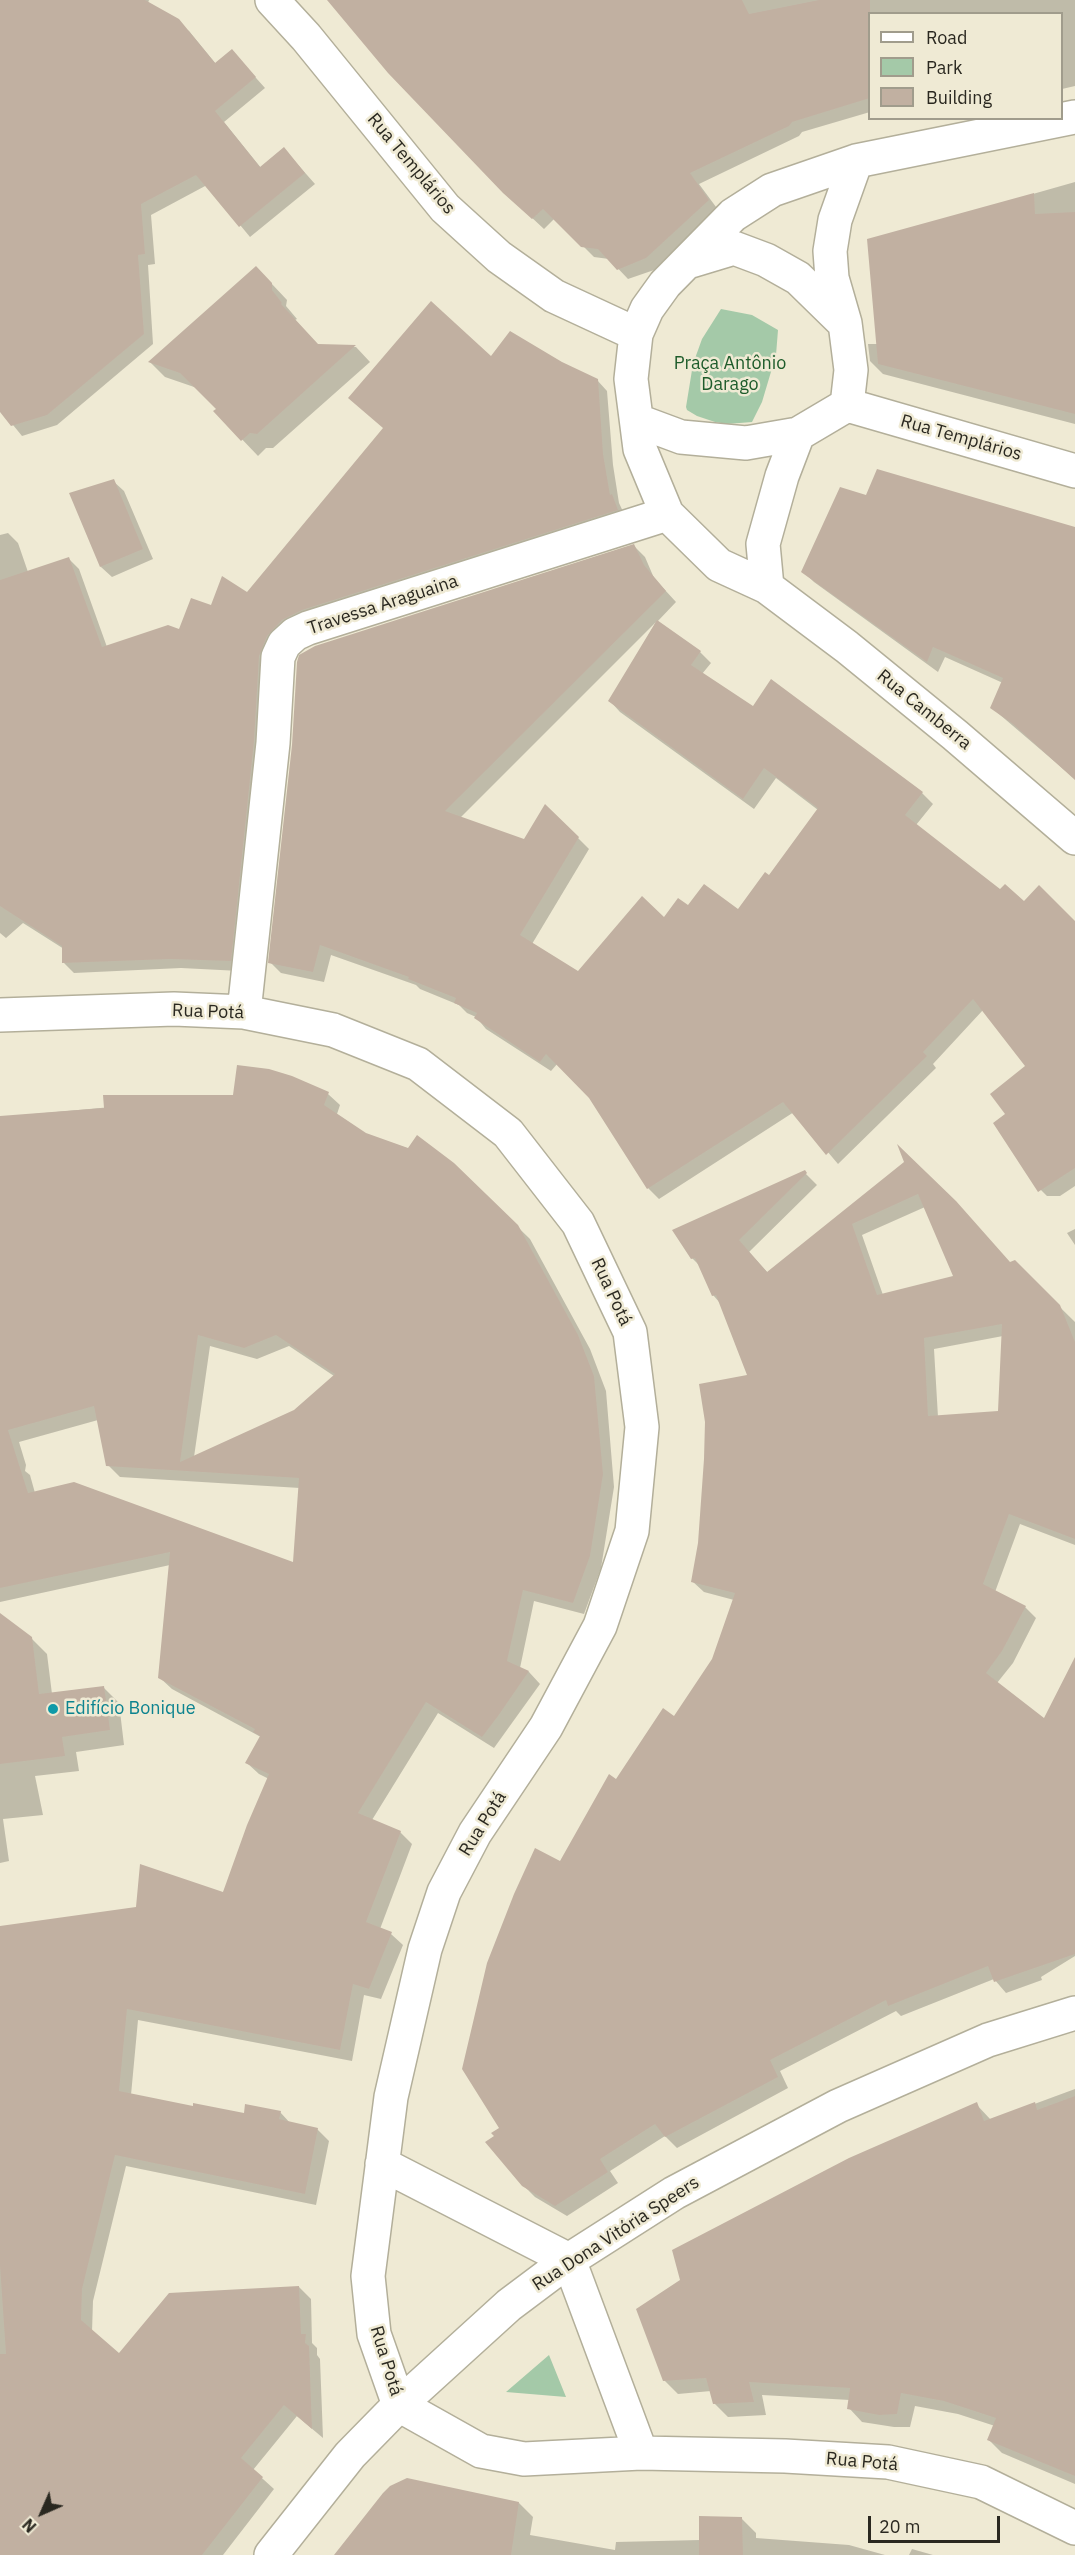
<!DOCTYPE html>
<html>
<head>
<meta charset="utf-8">
<style>
  body { margin:0 }
  #map { position:relative; width:1075px; height:2555px; overflow:hidden; background:#efead4; font-family:"IBM Plex Sans",sans-serif }
  canvas { display:block }
  .legend { position:absolute; left:868px; top:12px; width:195px; height:108px; box-sizing:border-box; background:#efead4; border:2px solid #a09c8c; margin:0; padding:8px 10px; list-style:none; font-size:18px; color:#2a2820 }
  .legend li { display:flex; align-items:center; gap:12px; height:30px }
  .legend b { width:30px; border:2px solid #a09c8c }
  .north { position:absolute; left:12px; top:2483px; width:60px; height:60px; -webkit-text-stroke:4px #efead4; paint-order:stroke; rotate:225deg; font-size:16px; font-weight:700; line-height:24px; text-align:center; color:#2a2820 }
  .north::after { content:''; display:block; margin:auto; width:21px; height:27px; background:#2a2820; clip-path:polygon(50% 0,100% 100%,50% 72%,0 100%) }
  .scale { position:absolute; left:868px; top:2516px; width:132px; height:27px; box-sizing:border-box; border:3px solid #2a2820; border-top:0; padding-left:8px; font-size:18px; line-height:21px; white-space:nowrap; color:#2a2820; -webkit-text-stroke:4px #efead4; paint-order:stroke }
</style>
</head>
<body>
<div id="map">
<canvas width="1075" height="2555"></canvas>
<ul class="legend">
<li><b style="height:8px;background:#fff"></b>Road</li>
<li><b style="height:16px;background:#a4c9a8"></b>Park</li>
<li><b style="height:16px;background:#c1b0a1"></b>Building</li>
</ul>
<div class="north">N</div>
<div class="scale">20 m</div>
</div>
<script>
const g = document.querySelector('canvas').getContext('2d');
g.lineJoin = 'round';
function paint(path, color) {
  g.fillStyle = color;
  g.fill(path, 'evenodd');
}
function poly(rows) {
  const path = new Path2D();
  for (const r of rows) {
    path.moveTo(r[0], r[1]);
    for (let i = 2; i < r.length; i += 2) path.lineTo(r[i], r[i + 1]);
  }
  return path;
}
function trace(path, color, width, dash) {
  g.strokeStyle = color;
  g.lineWidth = width;
  g.lineCap = dash ? 'butt' : 'round';
  g.setLineDash(dash || []);
  g.stroke(path);
}
function label(font, color, halo, rows, align = 'center') {
  g.font = font + ' "IBM Plex Sans",sans-serif';
  g.lineWidth = 5;
  g.setLineDash([]);
  g.textBaseline = 'middle';
  g.strokeStyle = halo;
  g.fillStyle = color;
  for (const [text, x, y, turn = 0] of rows) {
    g.save();
    g.translate(x, y);
    g.rotate((+turn || 0) * Math.PI / 180);
    g.textAlign = isNaN(turn) ? turn : align;
    if (halo) g.strokeText(text, 0, 0);
    g.fillText(text, 0, 0);
    g.restore();
  }
}
paint(poly([
  [721,309,752,315,778,330,776,355,762,402,752,422,727,424,715,422,697,416,687,410,686,407,693,364,702,339],
  [549,2355,566,2397,506,2392]
]), '#a4c9a8');
paint(poly([
  [0,0,149,0,148,3,189,31,216,64,232,51,265,88,224,122,261,168,284,149,315,184,250,237,207,185,151,215,155,264,148,265,153,344,57,425,22,436,0,409],
  [328,0,1075,0,1075,86,1062,89,1062,14,870,14,870,112,802,132,799,136,699,184,719,211,657,269,628,279,609,259,594,257,555,218,544,229,500,188],
  [1075,182,1075,424,883,374,870,361,868,344,878,344,980,209],
  [271,283,287,300,286,306,297,319,295,320,318,345,356,347,370,362,273,448,266,448,258,456,215,411,218,409,197,388,165,377,150,362],
  [492,358,561,363,597,380,607,391,613,465,619,503,627,520,293,630,240,971,181,968,74,973,64,963,64,949,23,923,6,938,0,933,0,535,8,533,18,543,28,572,69,559,79,569,107,647,179,631,212,607,247,594],
  [113,481,124,491,153,559,112,577,101,567],
  [867,497,1075,528,1075,779,992,708,1003,683,945,657,938,672,814,582,803,571],
  [634,546,645,557,654,578,676,602,657,622,700,652,711,663,702,674,753,708,922,793,933,804,916,825,1000,891,1075,929,1075,1186,1060,1196,1047,1196,1036,1185,1007,1114,1027,1066,983,1010,933,1064,936,1068,838,1164,794,1112,659,1199,648,1188,591,1097,558,1063,551,1071,486,1029,476,1017,467,1013,459,1005,420,989,416,985,331,955,324,982,281,973,270,962],
  [656,622,610,701,620,712,754,809,776,778,818,810,770,877,739,911,688,907,664,919,578,973,532,944,589,849,546,806,525,841,460,818],
  [328,1094,340,1105,337,1114,366,1134,453,1164,530,1239,590,1349,606,1391,614,1487,601,1568,584,1614,534,1601,520,1668,529,1672,540,1684,494,1748,438,1713,372,1820,400,1832,412,1844,380,1929,391,1934,403,1945,381,1999,364,1995,352,2061,138,2020,131,2095,194,2108,245,2115,280,2112,291,2124,317,2129,329,2141,316,2205,126,2166,93,2301,92,2332,119,2355,299,2287,311,2299,312,2343,317,2348,317,2355,320,2359,323,2438,297,2416,253,2470,274,2489,223,2555,0,2555,0,1927,138,1908,223,1893,269,1779,259,1774,247,1763,261,1737,259,1736,172,1689,159,1677,170,1565,0,1602,0,1117,234,1096],
  [210,1346,257,1359,289,1346,334,1376,295,1412,194,1457],
  [98,1420,108,1465,120,1477,300,1488,294,1564,35,1493,30,1475,25,1471,26,1465,19,1442],
  [906,1163,1011,1264,1014,1262,1075,1322,1075,1545,1020,1524,995,1592,1025,1607,1036,1618,1013,1663,997,1683,1043,1721,1075,1692,1075,1956,1041,1977,1042,1980,1006,1993,994,1979,901,2016,896,2011,780,2071,788,2088,677,2148,665,2136,610,2171,618,2183,567,2216,535,2197,523,2185,496,2136,501,2128,560,1863,617,1781,675,1718,714,1660,734,1600,704,1592,692,1581,749,1377,720,1303,713,1295,701,1267,692,1258,804,1172,817,1185,749,1252,768,1273],
  [925,1207,955,1277,883,1295,862,1235],
  [1003,1336,999,1412,938,1417,934,1349],
  [1075,1229,1075,1245,1067,1233],
  [0,1630,31,1638,47,1654,52,1694,103,1687,119,1703,124,1745,76,1752,79,1771,35,1776,43,1815,3,1819,9,1861,0,1863],
  [1075,2089,1075,2484,1002,2453,989,2440,995,2426,958,2414,915,2406,910,2427,894,2427,862,2422,849,2408,850,2400,762,2395,766,2415,728,2417,714,2403,711,2391,678,2394,664,2380,976,2104,991,2120],
  [519,2503,533,2517,530,2535,615,2550,616,2542,700,2540,741,2518,756,2533,756,2538,849,2545,885,2555,336,2555],
  [912,2549,933,2555,909,2555]
]), '#0003');
paint(poly([
  [0,0,145,0,179,19,215,63,232,49,256,77,215,111,260,167,284,147,305,173,239,227,196,175,141,204,145,254,138,255,144,334,47,415,11,426,0,412],
  [327,0,742,0,749,14,819,0,870,0,870,98,792,122,789,126,690,173,709,200,646,258,617,270,598,249,581,247,543,209,532,219,503,193,388,73],
  [1034,193,1035,214,1075,212,1075,414,878,364,867,239],
  [256,266,272,283,272,290,282,303,281,304,318,344,356,345,257,434,250,433,241,441,213,411,216,409,180,373,148,362],
  [431,301,491,356,510,331,562,362,598,379,603,454,610,495,612,494,618,510,302,610,282,620,267,636,259,656,254,741,231,961,170,959,62,963,62,946,0,906,0,580,69,557,102,647,168,625,179,629,191,598,211,605,222,576,247,592,383,428,348,398],
  [877,469,1075,527,1075,780,1013,724,990,708,1003,678,933,647,927,662,801,572,840,487,866,495],
  [114,479,143,549,100,567,69,493],
  [634,544,644,565,666,591,445,811,524,839,545,804,579,837,520,935,578,971,642,896,664,917,678,898,688,905,704,884,738,909,765,872,769,875,818,808,764,768,743,799,608,701,657,620,701,651,691,665,753,706,771,679,923,792,905,815,946,847,1000,889,1005,884,1024,901,1039,885,1075,921,1075,1168,1038,1192,993,1123,1005,1114,990,1094,1025,1066,973,999,923,1052,927,1056,826,1155,783,1102,647,1189,589,1098,546,1054,540,1062,474,1018,477,1013,454,1003,456,998,408,979,409,977,320,945,313,972,268,963,292,745,297,662,299,655,315,646],
  [237,1065,269,1069,292,1076,329,1092,324,1105,366,1133,408,1148,417,1135,454,1163,518,1225,578,1335,594,1376,603,1474,590,1556,573,1603,523,1590,507,1661,529,1671,498,1716,482,1737,426,1702,358,1813,401,1831,366,1922,392,1932,369,1989,353,1984,340,2050,127,2009,119,2091,193,2106,193,2103,244,2113,245,2104,281,2111,279,2119,318,2128,305,2194,115,2155,82,2289,81,2320,119,2353,169,2293,299,2286,301,2334,306,2334,305,2343,309,2346,312,2429,284,2405,241,2458,263,2477,202,2555,0,2555,0,2354,6,2354,0,2266,0,1926,136,1907,140,1864,223,1892,247,1825,269,1774,245,1763,260,1736,253,1732,255,1729,158,1678,170,1552,0,1588,0,1116,104,1108,103,1095,233,1095],
  [198,1335,244,1348,276,1335,335,1374,294,1410,180,1462],
  [94,1406,106,1466,299,1478,293,1562,74,1482,28,1493,8,1430],
  [897,1144,956,1201,1010,1262,1015,1260,1060,1305,1075,1342,1075,1539,1009,1514,983,1584,1026,1606,1002,1651,986,1673,1044,1718,1075,1657,1075,1954,994,1982,988,1966,888,2006,886,2000,770,2060,778,2077,665,2137,655,2124,600,2159,608,2172,555,2206,522,2186,485,2142,494,2136,491,2133,499,2128,462,2069,487,1963,514,1894,535,1848,560,1861,609,1774,616,1779,663,1708,674,1716,712,1659,735,1593,691,1582,698,1543,704,1459,705,1422,699,1384,747,1375,716,1295,712,1296,695,1258,691,1259,672,1230,805,1170,807,1173,739,1240,767,1272,904,1162],
  [918,1194,953,1276,877,1295,852,1224],
  [1002,1324,998,1411,928,1416,924,1338],
  [0,1613,32,1637,39,1694,104,1686,110,1730,62,1737,65,1756,0,1764],
  [1075,2096,1075,2476,987,2440,996,2418,944,2401,901,2393,897,2414,879,2415,847,2409,850,2388,749,2382,754,2402,713,2404,706,2378,663,2381,636,2309,680,2280,672,2250,849,2158,977,2102,984,2121,1035,2102,1037,2110],
  [407,2478,519,2502,511,2555,334,2555,383,2493,390,2486],
  [699,2516,742,2517,743,2555,699,2555]
]), '#c1b0a1');
const minor = poly([
  [272,0,306,37,445,208,499,257,554,296,636,334],
  [1075,117,856,161,772,190,733,215,665,284,647,309,636,334,631,379,640,449,667,514,719,565,767,587,847,647,955,735,1075,838],
  [691,261,734,248,766,260,798,278,843,322],
  [847,405,1075,471],
  [638,421,681,437,746,443,798,434],
  [767,587,763,544,782,476,798,434,847,405,851,370,845,323,832,278,830,251,835,220,856,161],
  [244,1012,273,743,278,657,284,644,295,634,308,628,667,514],
  [0,1015,174,1009,244,1012,333,1030,418,1064,508,1133,578,1223,630,1332,642,1427,632,1531,600,1626,546,1727,475,1833,444,1892,425,1949,391,2097,368,2276,374,2334,399,2405,481,2451,524,2459,641,2453,785,2456,888,2462,981,2482,1075,2528],
  [382,2164,569,2260,641,2453],
  [271,2555,350,2455,399,2405,509,2305,569,2260,674,2193,838,2106,988,2040,1075,2013]
]);
trace(minor, '#b3af9a', 36);
trace(minor, '#fff', 33);
for (const [x, y, r, color] of [
  [53,1709,6,"#0f9aa8"]
]) {
  const dot = new Path2D();
  dot.arc(x, y, r, 0, 2 * Math.PI);
  g.fillStyle = color;
  g.fill(dot);
  trace(dot, '#efead4', 2);
}
label('18px', '#2a2820', '#efead4', [
  ["Rua Templários",411,164,50],
  ["Rua Templários",961,438,16],
  ["Travessa Araguaina",383,605,-18],
  ["Rua Camberra",924,710,39],
  ["Rua Potá",208,1012,2],
  ["Rua Potá",611,1292,65],
  ["Rua Potá",483,1824,-58],
  ["Rua Dona Vitória Speers",616,2234,-33],
  ["Rua Potá",386,2361,73],
  ["Rua Potá",862,2462,5]
]);
label('18px', '#1e5c2b', '#efead4', [
  ["Praça Antônio",730,364],
  ["Darago",730,385]
]);
label('18px', '#0d838f', '#efead4', [
  ["Edifício Bonique",65,1709]
], 'left');
</script>
</body>
</html>
